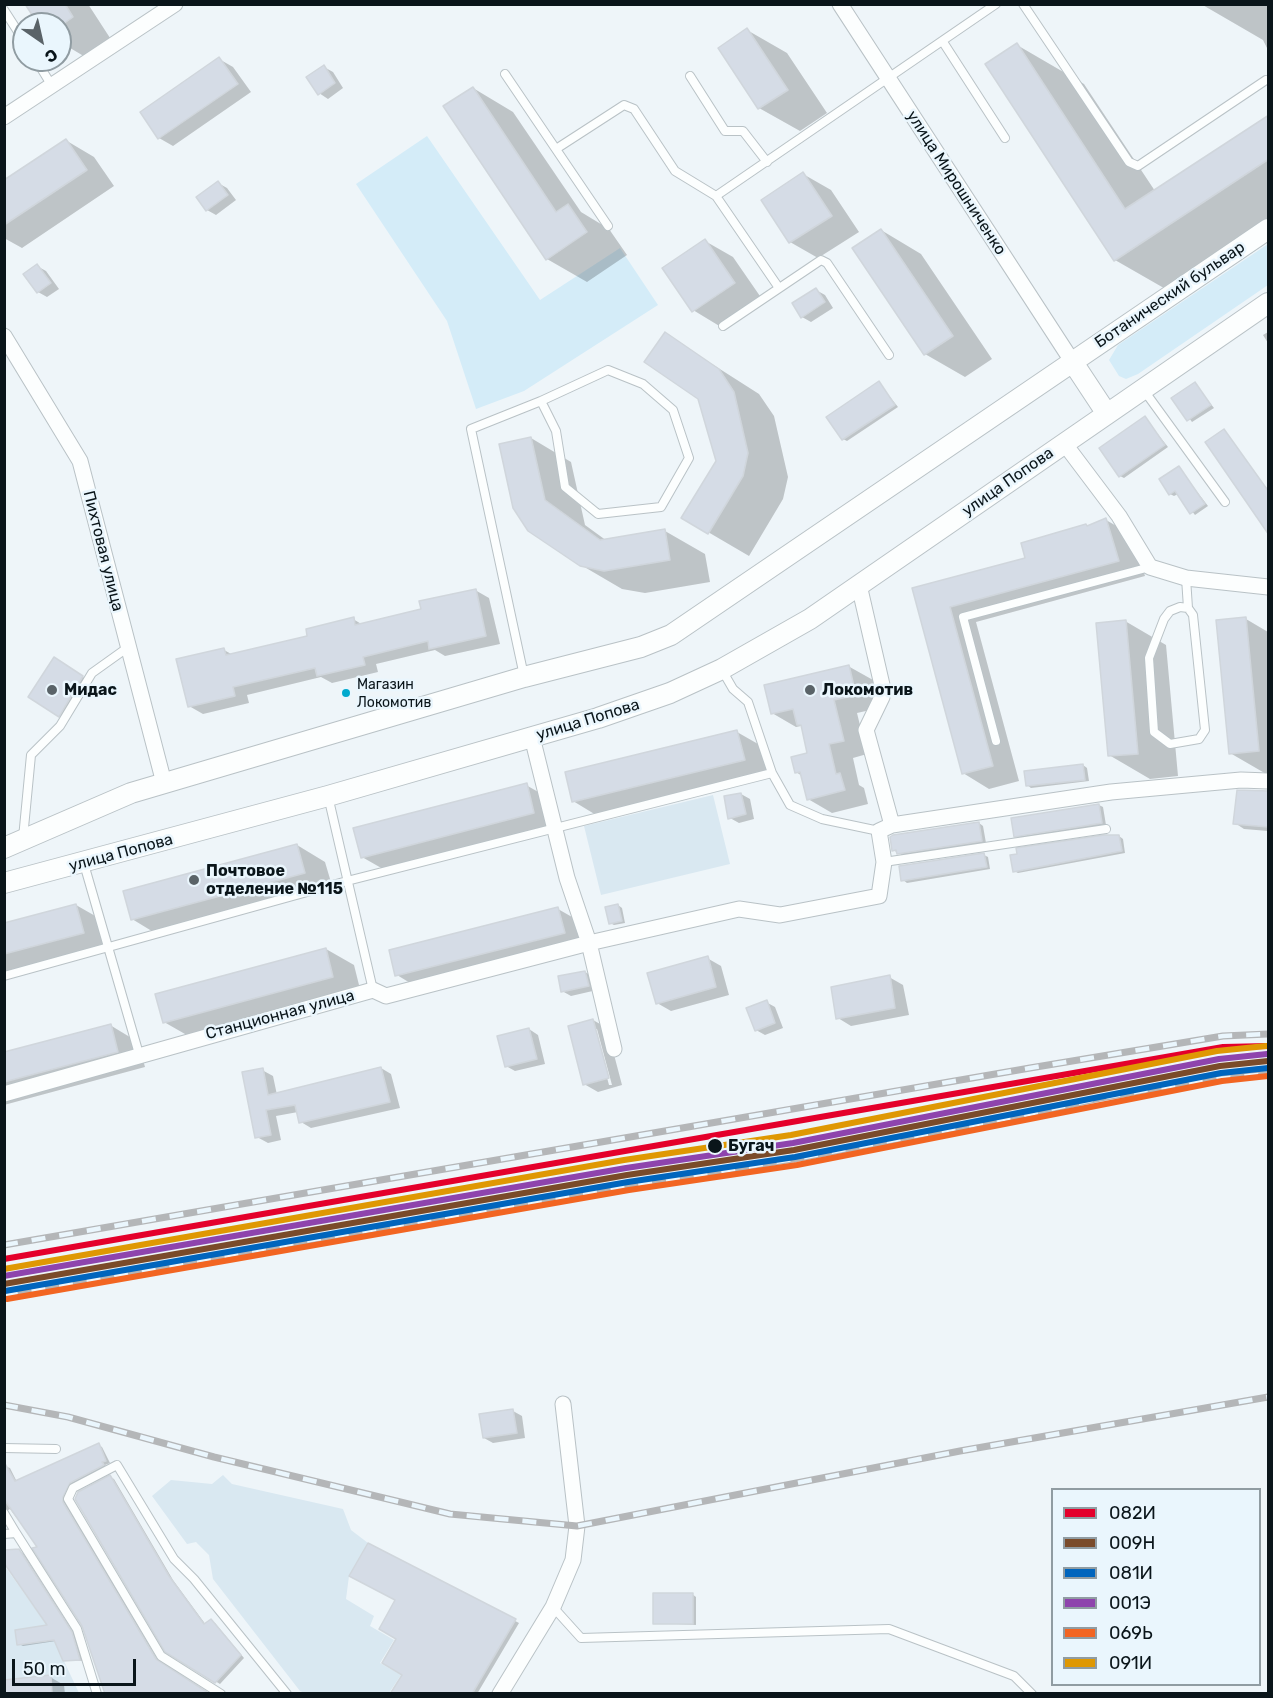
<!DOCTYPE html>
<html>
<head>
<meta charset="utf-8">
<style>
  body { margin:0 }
  #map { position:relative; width:1273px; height:1698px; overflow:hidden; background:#eef5f9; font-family:Rubik,sans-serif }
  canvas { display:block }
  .frame { position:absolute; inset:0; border:6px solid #0a151a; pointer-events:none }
  .legend { position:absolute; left:1051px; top:1488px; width:210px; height:198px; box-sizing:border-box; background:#eaf6fd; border:2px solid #909ca2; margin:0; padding:8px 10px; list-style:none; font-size:18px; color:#0a151a }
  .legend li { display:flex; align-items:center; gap:12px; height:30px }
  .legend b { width:30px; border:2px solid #909ca2 }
  .north { position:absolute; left:12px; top:12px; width:60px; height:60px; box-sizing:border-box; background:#eaf6fd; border:2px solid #909ca2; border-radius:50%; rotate:146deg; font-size:16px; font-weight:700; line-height:24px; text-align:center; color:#0a151a }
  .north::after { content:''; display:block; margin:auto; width:21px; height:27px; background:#5a6368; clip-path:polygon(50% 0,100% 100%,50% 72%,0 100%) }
  .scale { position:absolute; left:12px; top:1659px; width:124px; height:27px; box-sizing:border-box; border:3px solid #0a151a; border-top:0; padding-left:8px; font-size:18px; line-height:21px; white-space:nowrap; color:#0a151a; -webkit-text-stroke:4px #eaf6fd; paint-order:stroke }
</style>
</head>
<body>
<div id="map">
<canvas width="1273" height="1698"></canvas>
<div class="frame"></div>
<ul class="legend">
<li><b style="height:8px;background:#e4002b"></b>082И</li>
<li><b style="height:8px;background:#7a4b2a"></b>009Н</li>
<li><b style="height:8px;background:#0065bd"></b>081И</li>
<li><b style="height:8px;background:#8e44ad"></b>001Э</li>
<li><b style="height:8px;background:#f26522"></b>069Ь</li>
<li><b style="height:8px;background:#df9803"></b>091И</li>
</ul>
<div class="north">С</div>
<div class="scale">50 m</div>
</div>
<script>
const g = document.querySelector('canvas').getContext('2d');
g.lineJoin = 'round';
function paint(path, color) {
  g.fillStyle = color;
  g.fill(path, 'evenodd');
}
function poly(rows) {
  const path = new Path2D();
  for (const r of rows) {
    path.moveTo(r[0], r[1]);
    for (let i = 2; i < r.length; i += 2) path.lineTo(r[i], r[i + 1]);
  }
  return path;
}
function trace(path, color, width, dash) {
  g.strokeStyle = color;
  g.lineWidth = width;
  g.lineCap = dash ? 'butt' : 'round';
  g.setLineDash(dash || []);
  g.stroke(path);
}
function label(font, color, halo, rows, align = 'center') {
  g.font = font + ' Rubik,sans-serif';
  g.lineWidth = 5;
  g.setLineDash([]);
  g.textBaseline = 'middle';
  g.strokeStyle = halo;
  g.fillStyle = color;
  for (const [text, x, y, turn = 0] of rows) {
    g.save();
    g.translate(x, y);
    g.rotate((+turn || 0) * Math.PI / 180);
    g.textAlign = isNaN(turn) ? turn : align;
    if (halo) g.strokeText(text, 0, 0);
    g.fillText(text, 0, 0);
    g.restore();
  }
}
paint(poly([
  [713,795,730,864,601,895,584,826],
  [223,1475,232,1484,343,1509,351,1530,368,1543,349,1576,346,1599,374,1616,370,1626,394,1640,380,1663,401,1675,389,1693,307,1694,300,1691,213,1579,209,1555,196,1542,187,1544,152,1496,171,1480,212,1484],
  [4,1565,47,1625,79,1693,5,1694]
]), '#d9e8f1');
paint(poly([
  [427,136,540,300,620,248,658,305,524,391,476,409,447,321,356,184],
  [1268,244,1268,285,1138,374,1126,379,1119,376,1109,360,1118,345]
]), '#d4ecf8');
paint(poly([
  [26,4,88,4,112,41,87,58,60,42,60,24,40,24],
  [1268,4,1268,50,1263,40,1201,4],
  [747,30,787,53,827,113,800,131,759,108],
  [1017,45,1084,84,1155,191,1268,116,1268,242,1183,299,1115,260],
  [219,59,233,67,251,92,173,146,159,138],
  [324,67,333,72,343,88,328,99,319,93],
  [473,88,513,112,581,212,609,229,627,255,587,282,547,259],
  [67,141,94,157,114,186,22,248,4,238,4,182],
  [803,174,831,190,859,232,818,258,790,242,763,200],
  [218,183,227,188,236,200,216,215,207,210],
  [881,230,921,254,992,359,965,377,925,354],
  [705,241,733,257,762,299,721,327,693,310],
  [37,266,46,271,59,289,47,297,38,292],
  [816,290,825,295,833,308,811,322,802,317],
  [1268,332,1268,343,1263,335],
  [665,334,759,394,774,416,788,477,783,499,749,556,708,532,718,461,699,398],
  [879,383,898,407,847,441,843,439],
  [1195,384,1214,408,1192,422,1174,398],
  [1145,418,1168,447,1124,478,1120,476],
  [1224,431,1268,490,1268,529],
  [531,438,571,462,585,525,607,541,665,531,705,554,710,582,645,593,622,589,581,565,530,530],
  [1179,468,1208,506,1195,515,1178,494,1174,496,1170,494],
  [1106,520,1132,535,1145,576,976,622,1019,781,989,789,963,773,913,589,1027,559],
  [475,590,489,598,500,644,445,656,435,650,376,664,378,672,332,683,321,677,247,695,249,703,203,714,189,706,224,650,233,655,309,637,353,619,363,625,422,611],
  [1246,619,1268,632,1268,775,1230,753],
  [1125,621,1166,645,1178,776,1150,779,1109,755],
  [55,659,86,679,63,717,30,697],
  [848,666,873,680,879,708,857,713,867,754,853,758,859,785,864,788,868,804,832,813,808,799,802,776,796,772,809,754,801,726,796,727,772,713],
  [737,732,765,748,772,776,601,818,573,801],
  [1083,765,1087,768,1089,781,1031,788,1027,785],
  [526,785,554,801,562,829,390,873,362,857],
  [1268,792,1268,831,1244,829,1235,823],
  [741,794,750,799,754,819,739,823,730,818],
  [1099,805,1103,807,1106,825,1019,838,1015,836],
  [979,823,983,826,986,843,902,855,893,850],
  [1119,836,1123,839,1125,853,1018,873,1014,871],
  [297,845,325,862,333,889,160,936,132,919],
  [984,855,988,857,990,869,907,883,903,880],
  [76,905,104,921,111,948,4,977,4,925],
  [618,905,622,908,625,923,614,925,610,923],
  [558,909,586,925,592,949,425,992,397,975],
  [326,949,354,965,361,993,192,1038,164,1022],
  [707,958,721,966,729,995,671,1011,657,1003],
  [585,972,594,977,597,990,571,996,562,991],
  [889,977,903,985,909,1015,851,1026,838,1018],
  [766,1002,775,1007,783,1028,765,1035,756,1030],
  [593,1020,607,1028,622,1085,598,1092,584,1084],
  [594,1029,597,1029,612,1085,609,1085],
  [110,1025,138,1042,145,1067,4,1105,4,1053],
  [529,1029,538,1035,545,1064,515,1071,506,1066],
  [381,1068,391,1074,400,1108,311,1128,301,1122,298,1112,276,1116,281,1140,268,1143,257,1137,262,1070,273,1076,277,1095],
  [513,1411,522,1416,525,1438,493,1443,484,1438],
  [98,1445,102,1447,110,1463,105,1465,107,1467,74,1485,66,1503,160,1664,208,1694,107,1694,84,1625,40,1549,10,1509,4,1512,4,1466,10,1468,17,1482],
  [110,1477,114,1479,173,1580,206,1625,211,1621,215,1623,244,1658,220,1684,167,1651],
  [369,1545,519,1623,477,1694,392,1694,404,1674,398,1638,397,1600],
  [18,1550,23,1553,75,1635,83,1661,64,1659,56,1641,23,1646,19,1644,50,1626,9,1567,4,1567,4,1551],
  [692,1594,696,1597,696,1625,655,1623],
  [50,1677,64,1685,65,1694,4,1694]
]), '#0003');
const building = poly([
  [25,4,65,4,73,17,63,24,38,24,25,4],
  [747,28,788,90,758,109,718,48,747,28],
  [1017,43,1125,209,1269,115,1269,159,1114,261,985,64,1017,43],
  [219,57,238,84,158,139,140,112,219,57],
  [324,65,335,83,318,95,306,77,324,65],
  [473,87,556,212,568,204,587,232,546,260,443,106,473,87],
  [66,139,87,170,4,225,4,180,66,139],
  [803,172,832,216,789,243,761,200,803,172],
  [218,181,228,195,206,211,196,197,218,181],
  [881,229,953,336,924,355,852,248,881,229],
  [705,239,735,283,692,312,662,268,705,239],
  [37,264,51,283,37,293,23,274,37,264],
  [816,288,825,302,801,318,792,303,816,288],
  [665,332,719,369,734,392,748,453,743,476,708,534,681,518,716,461,698,399,644,362,665,332],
  [879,381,895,405,842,440,826,417,879,381],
  [1195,382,1211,405,1187,421,1171,398,1195,382],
  [1145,416,1165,445,1119,477,1099,448,1145,416],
  [1224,429,1269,492,1269,535,1205,442,1224,429],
  [531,437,545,500,600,540,665,529,670,560,604,571,580,566,528,531,513,508,499,444,531,437],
  [1179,466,1205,504,1190,514,1175,491,1169,495,1159,479,1179,466],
  [1106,518,1119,561,950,607,993,766,962,774,912,588,1025,558,1021,543,1086,524,1087,526,1106,518],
  [476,589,486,636,429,649,428,641,363,657,365,665,317,676,315,668,233,687,235,696,188,707,176,659,224,648,226,655,307,636,306,629,354,617,355,625,421,609,419,601,476,589],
  [1246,617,1259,751,1229,754,1216,620,1246,617],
  [1126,620,1138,754,1108,756,1096,623,1126,620],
  [54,657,83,676,59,717,28,697,54,657],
  [849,665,856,695,834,700,844,741,829,744,836,774,840,773,845,790,807,800,800,772,795,773,791,757,807,753,801,725,797,725,793,709,771,714,764,685,849,665],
  [737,730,745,760,572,802,565,772,737,730],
  [1083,764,1085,780,1026,786,1024,771,1083,764],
  [527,783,534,813,361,858,353,828,527,783],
  [1237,790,1269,791,1269,827,1233,824,1237,790],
  [741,793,746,814,728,819,724,796,741,793],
  [1099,804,1102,823,1014,837,1011,818,1099,804],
  [979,822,982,841,897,854,896,850,892,851,890,837,893,835,979,822],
  [1104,835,1119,835,1122,851,1013,872,1010,855,1017,854,1016,848,1104,835],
  [297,844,305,873,131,920,123,891,297,844],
  [984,853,987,867,901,881,899,866,984,853],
  [76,904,84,933,4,954,4,923,76,904],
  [618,904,622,921,609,924,605,907,618,904],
  [558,907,565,933,395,976,389,950,558,907],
  [326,948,333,977,163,1023,155,994,326,948],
  [708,956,716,987,656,1004,647,973,708,956],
  [585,971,589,986,561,992,558,976,585,971],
  [890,975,895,1008,836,1019,831,987,890,975],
  [767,1000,775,1023,755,1031,746,1008,767,1000],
  [593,1019,609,1078,583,1085,568,1026,593,1019],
  [111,1024,118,1052,4,1082,4,1052,111,1024],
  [529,1028,537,1059,505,1067,497,1036,529,1028],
  [381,1067,390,1102,299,1123,295,1105,266,1110,271,1135,255,1138,242,1072,263,1068,268,1095,381,1067],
  [513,1409,517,1433,483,1438,479,1414,513,1409],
  [99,1443,106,1461,102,1462,104,1465,70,1483,63,1497,63,1502,156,1659,207,1692,205,1694,105,1694,82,1626,32,1548,37,1547,4,1499,4,1462,15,1481,99,1443],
  [110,1475,169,1576,204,1624,211,1619,241,1655,215,1683,165,1652,75,1499,78,1492,110,1475],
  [368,1543,516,1619,472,1694,390,1694,402,1675,382,1663,396,1639,379,1629,395,1600,349,1576,368,1543],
  [19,1549,72,1632,80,1660,63,1661,54,1640,17,1645,15,1630,47,1625,4,1563,4,1550,19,1549],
  [653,1593,693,1593,693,1624,653,1624,653,1593],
  [51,1675,52,1694,4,1694,4,1680,51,1675]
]);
paint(building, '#d5dce6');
trace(building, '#d0d6dc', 1.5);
const lane = poly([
  [1023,4,1129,162,1138,166,1266,80],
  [4,10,24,41],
  [943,42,1005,138],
  [36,60,52,86],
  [505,74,608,226],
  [690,76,725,131,743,131,767,162],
  [556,149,624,105,634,109,675,171,716,196,996,4],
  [716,196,779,288],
  [723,326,821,260,827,263,889,355],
  [1143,389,1225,502],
  [1186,578,1188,608,1193,615,1205,730,1199,739,1170,744,1154,732,1149,658,1164,619,1170,611,1180,607,1188,608],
  [524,676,471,429,541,401,556,431,565,487,598,514,661,507,689,458,673,410,643,384,608,370,541,401],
  [996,741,963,617,1150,567],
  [772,773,790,805,822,819,879,831],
  [328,796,373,990],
  [23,838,31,755,60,726,92,673,127,648],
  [884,862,1106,829],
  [84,864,139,1054],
  [4,976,347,881,772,773,748,702,733,689,722,670],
  [4,1448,56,1449],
  [4,1513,16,1533],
  [4,1534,16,1533,77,1629,97,1694],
  [553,1607,581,1638,889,1629,1014,1676,1032,1694],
  [221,1694,161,1656,68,1499,73,1488,117,1465,174,1559,194,1579,287,1694]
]);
const street = poly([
  [840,4,1072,361],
  [4,117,175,4],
  [4,336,80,461,164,783],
  [1064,443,1119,516,1150,567,1186,578,1268,587],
  [859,585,882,685,882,697,866,730,892,825],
  [532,737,567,878,589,943,614,1049],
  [4,1094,373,990,386,996,589,943,739,909,780,915,879,896,884,862,879,831,892,825,1111,792,1241,780,1268,781],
  [500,1694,553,1607,573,1560,577,1526,563,1404]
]);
const secondary = poly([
  [1072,361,1107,414],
  [4,848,131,793,524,677,641,647,671,635,1268,229],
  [4,883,328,796,598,718,670,693,722,669,810,619,1268,303]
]);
trace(lane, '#b9c2c6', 10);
trace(street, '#b9c2c6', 17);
trace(secondary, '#b9c2c6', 22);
trace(lane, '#fcfefe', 8);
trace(street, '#fcfefe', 15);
trace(secondary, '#fcfefe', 20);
const rail = poly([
  [4,1245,1030,1068,1223,1036,1268,1034],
  [4,1296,316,1239,805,1157,1024,1115,1100,1098,1198,1081,1268,1074],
  [4,1405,68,1417,214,1457,450,1514,577,1526,960,1451,1268,1397]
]);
trace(rail, '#b4b6b8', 7);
trace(rail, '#eaf6fd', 4.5, [14]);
trace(poly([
  [4,1259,1223,1047,1268,1046]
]), '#e4002b', 6);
trace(poly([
  [4,1284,627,1175,794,1150,1220,1066,1268,1061]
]), '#7a4b2a', 6);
trace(poly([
  [5,1291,628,1182,795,1157,1221,1073,1268,1068]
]), '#0065bd', 6);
trace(poly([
  [4,1276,626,1168,793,1143,1219,1059,1267,1054]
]), '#8e44ad', 6);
trace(poly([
  [7,1299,629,1190,797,1165,1222,1081,1268,1076]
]), '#f26522', 6);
trace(poly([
  [4,1269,624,1160,791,1135,1217,1051,1266,1046]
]), '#df9803', 6);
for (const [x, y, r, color] of [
  [52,690,6,"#5a6368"],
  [810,690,6,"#5a6368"],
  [346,693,5,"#00a9ce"],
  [194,880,6,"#5a6368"],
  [715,1146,8,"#0a151a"]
]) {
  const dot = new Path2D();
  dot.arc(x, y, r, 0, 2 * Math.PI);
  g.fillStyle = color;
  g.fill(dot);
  trace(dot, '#eaf6fd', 2);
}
label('14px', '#0a151a', '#eaf6fd', [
  ["Магазин",357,685],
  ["Локомотив",357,703]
], 'left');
label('16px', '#0a151a', '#eaf6fd', [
  ["улица Мирошниченко",956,183,57],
  ["Ботанический бульвар",1170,295,-34],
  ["улица Попова",1008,482,-35],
  ["Пихтовая улица",103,551,76],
  ["улица Попова",588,720,-17],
  ["улица Попова",121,853,-15],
  ["Станционная улица",280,1015,-15]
]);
label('bold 16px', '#0a151a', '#eaf6fd', [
  ["Мидас",64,690],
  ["Локомотив",822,690],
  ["Почтовое",206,871],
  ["отделение №115",206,889]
], 'left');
label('bold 16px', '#0a151a', '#eaf6fd', [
  ["Бугач",728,1146]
], 'left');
</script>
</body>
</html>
